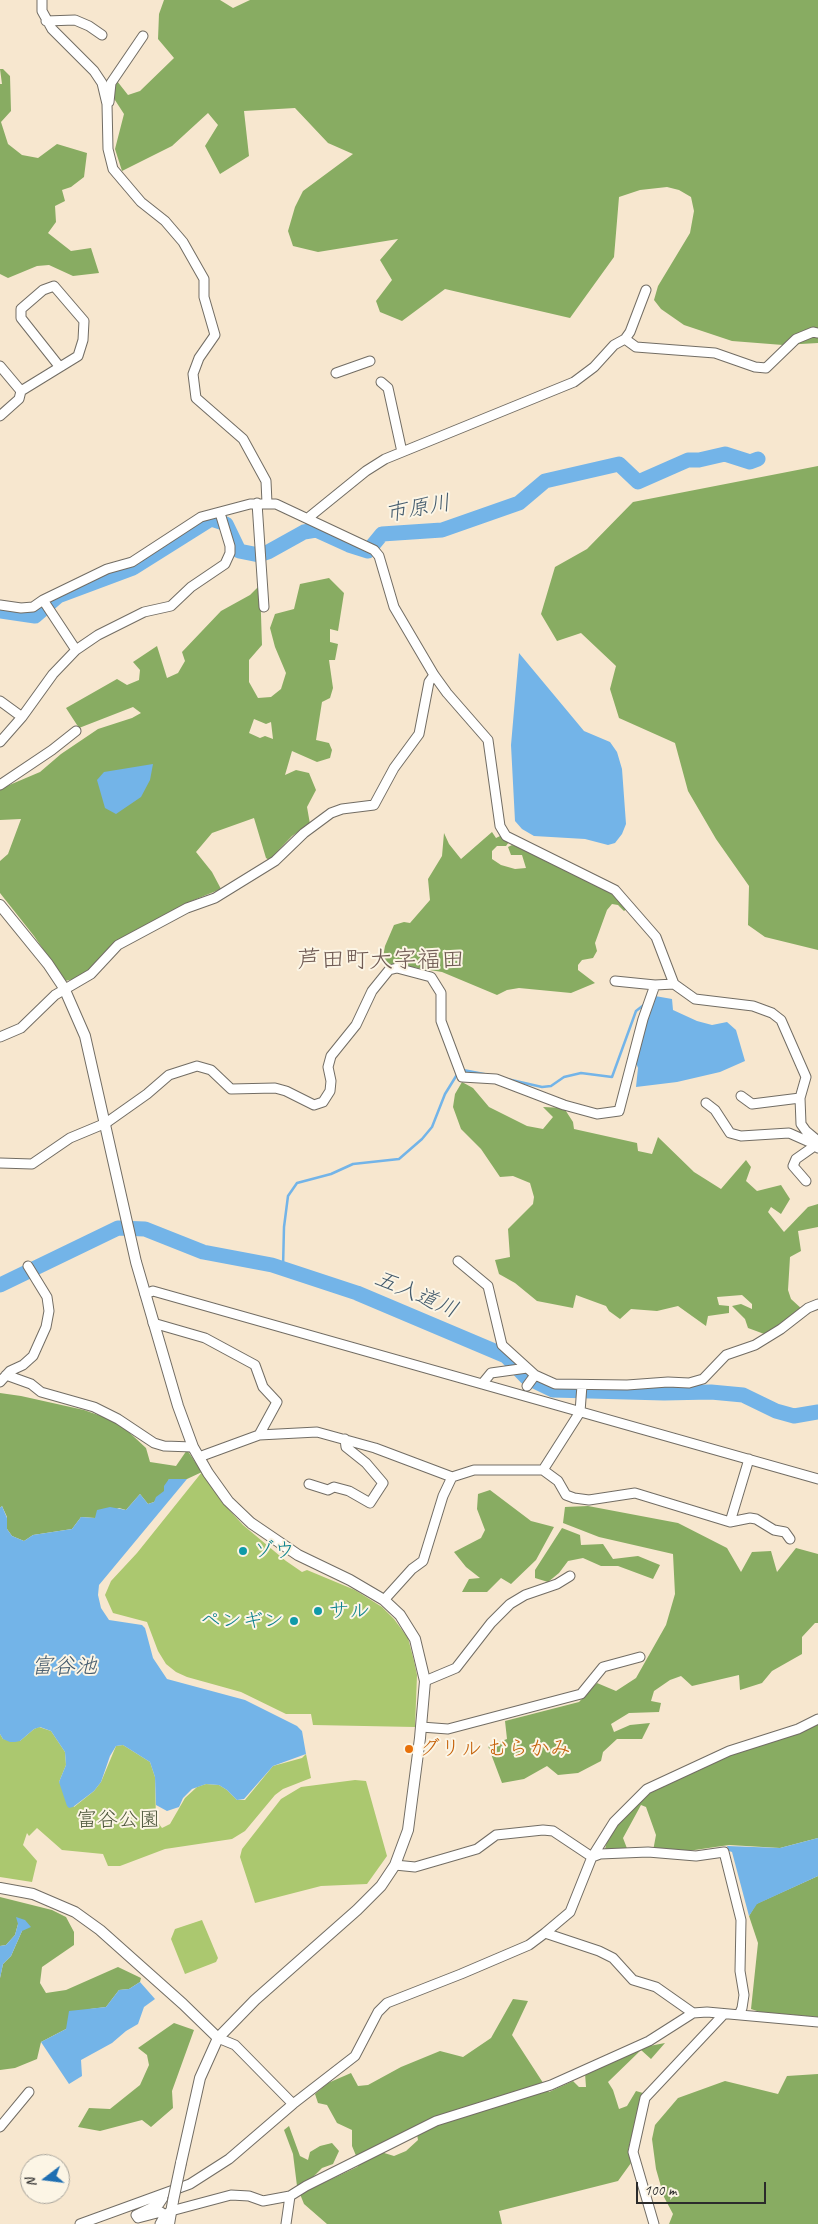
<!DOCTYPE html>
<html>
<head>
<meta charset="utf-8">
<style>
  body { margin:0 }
  #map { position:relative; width:818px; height:2224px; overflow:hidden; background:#f7e7cf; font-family:Caveat,sans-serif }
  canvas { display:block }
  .north { position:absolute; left:20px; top:2154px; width:50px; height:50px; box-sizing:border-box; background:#fcf5e5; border:1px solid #a8a49b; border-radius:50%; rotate:255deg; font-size:14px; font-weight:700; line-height:20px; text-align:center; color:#2b2b2b }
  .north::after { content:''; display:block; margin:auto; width:18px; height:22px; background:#1f6fb2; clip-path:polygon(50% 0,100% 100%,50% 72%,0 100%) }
  .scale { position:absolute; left:636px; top:2182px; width:130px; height:22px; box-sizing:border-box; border:2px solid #2b2b2b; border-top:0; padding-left:6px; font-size:15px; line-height:18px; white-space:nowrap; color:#2b2b2b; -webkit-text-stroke:4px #fcf5e5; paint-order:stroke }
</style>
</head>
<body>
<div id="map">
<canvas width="818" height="2224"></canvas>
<div class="north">N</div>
<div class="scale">100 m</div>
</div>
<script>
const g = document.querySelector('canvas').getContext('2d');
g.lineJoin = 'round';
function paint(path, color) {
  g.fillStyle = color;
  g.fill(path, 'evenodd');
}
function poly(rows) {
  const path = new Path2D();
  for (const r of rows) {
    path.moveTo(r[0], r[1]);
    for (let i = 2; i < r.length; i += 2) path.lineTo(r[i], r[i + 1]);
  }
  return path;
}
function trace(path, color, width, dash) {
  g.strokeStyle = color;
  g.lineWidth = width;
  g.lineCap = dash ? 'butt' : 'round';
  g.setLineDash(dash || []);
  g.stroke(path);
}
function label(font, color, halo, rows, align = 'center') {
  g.font = font + ' Caveat,"Klee One",sans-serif';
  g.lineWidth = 4;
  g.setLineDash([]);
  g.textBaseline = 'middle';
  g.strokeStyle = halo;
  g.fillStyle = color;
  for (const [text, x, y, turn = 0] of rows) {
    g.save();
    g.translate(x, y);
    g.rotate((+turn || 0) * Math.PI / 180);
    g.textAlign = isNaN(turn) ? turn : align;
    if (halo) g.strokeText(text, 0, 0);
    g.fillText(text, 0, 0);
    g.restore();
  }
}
paint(poly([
  [202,1472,221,1501,243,1525,286,1561,302,1572,307,1570,355,1590,382,1607,394,1619,408,1638,414,1661,417,1675,415,1727,313,1725,311,1714,286,1714,241,1692,187,1677,176,1672,166,1664,158,1651,147,1622,113,1613,105,1595,111,1581,137,1553],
  [39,1727,51,1731,65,1752,66,1765,59,1782,74,1807,94,1791,101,1782,116,1746,123,1745,150,1762,155,1777,156,1820,162,1828,170,1824,185,1798,197,1787,206,1784,219,1785,227,1790,237,1800,245,1800,273,1766,302,1758,306,1754,311,1778,283,1789,275,1795,245,1831,232,1839,165,1849,120,1866,108,1866,103,1854,62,1850,37,1828,29,1836,27,1833,23,1845,37,1861,32,1882,0,1877,0,1734,3,1739,20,1741,34,1729],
  [355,1780,366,1781,387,1856,367,1884,321,1886,255,1903,240,1857,242,1849,281,1799,301,1787],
  [202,1920,218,1958,216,1962,185,1974,171,1939,175,1929]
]), '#abc86f');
paint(poly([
  [164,0,220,0,233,8,250,0,818,0,818,343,783,345,732,341,684,325,661,309,654,300,658,286,690,233,694,211,691,197,679,190,667,187,640,190,619,197,614,257,570,318,445,289,402,321,380,312,376,301,392,280,380,260,398,239,318,252,293,246,288,231,295,207,303,191,353,154,328,143,295,108,244,111,249,156,220,174,205,146,218,125,208,113,172,146,122,171,115,149,124,114,113,97,117,81,128,95,140,91,174,58,158,39,159,14],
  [0,69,3,69,10,76,11,111,1,122,8,144,22,155,38,158,57,144,87,153,84,177,71,187,62,190,65,201,55,206,56,222,48,233,71,251,91,248,99,273,73,276,49,265,37,266,8,278,0,274,0,84,2,84],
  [818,466,818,950,765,937,748,925,749,886,716,839,688,791,675,743,619,718,610,689,616,666,581,633,557,641,541,614,555,567,587,549,633,502],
  [329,578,344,593,338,631,330,629,330,642,338,644,335,660,329,660,333,688,330,698,322,702,316,740,329,743,332,750,330,758,317,762,292,751,285,775,296,770,309,773,316,790,307,807,310,824,292,836,269,860,266,858,254,818,212,833,196,852,212,872,221,889,189,902,135,933,83,977,65,981,34,936,0,893,0,861,8,854,21,819,0,820,0,789,40,772,61,754,98,729,132,718,141,713,133,707,79,728,66,708,117,679,127,685,139,680,140,670,133,662,157,646,167,678,178,673,185,661,182,652,221,611,250,595,260,585,262,645,249,660,249,682,258,698,271,697,281,689,286,673,275,647,270,628,275,614,294,609,300,584],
  [254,719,266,724,271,722,273,739,265,736,260,738,249,733],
  [492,832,496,838,502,835,509,842,506,846,497,846,492,851,492,859,501,865,515,869,526,868,522,855,511,855,508,847,512,845,544,856,609,890,628,908,624,911,618,905,612,904,607,910,595,943,597,951,593,958,582,960,578,965,578,970,595,983,571,993,519,988,507,990,497,995,442,972,400,965,389,966,383,957,385,946,394,925,404,922,410,923,430,900,428,879,442,856,444,833,449,844,461,859],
  [462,1082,473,1088,489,1107,527,1126,543,1129,553,1117,543,1107,564,1108,573,1122,574,1129,637,1143,638,1151,652,1154,658,1137,694,1172,721,1189,746,1160,751,1167,746,1181,757,1191,781,1185,790,1199,781,1214,771,1207,768,1212,784,1232,808,1207,818,1204,818,1227,798,1231,801,1251,790,1257,788,1290,791,1299,803,1310,767,1335,748,1328,745,1319,732,1306,741,1304,752,1309,752,1304,742,1295,717,1297,719,1305,729,1306,729,1313,708,1316,706,1326,678,1306,657,1311,631,1309,620,1319,609,1311,606,1306,576,1295,573,1308,537,1301,515,1283,499,1274,495,1260,510,1257,508,1229,533,1204,534,1197,530,1183,513,1176,500,1177,481,1149,461,1129,453,1107,455,1094],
  [0,1393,21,1396,84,1410,118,1422,146,1448,150,1462,176,1466,187,1450,202,1472,187,1479,169,1479,165,1491,154,1502,148,1504,140,1494,126,1510,119,1508,95,1518,81,1517,72,1529,33,1535,24,1541,12,1536,7,1529,7,1517,2,1506,0,1508],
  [490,1490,531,1521,554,1527,536,1560,511,1584,501,1578,487,1592,462,1592,469,1579,480,1578,466,1567,454,1552,481,1538,485,1530,477,1509,478,1494],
  [588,1506,678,1523,727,1548,741,1572,752,1552,771,1551,777,1572,796,1548,818,1554,818,1623,815,1623,802,1637,802,1654,772,1671,762,1683,740,1690,739,1675,692,1686,681,1676,670,1680,654,1691,651,1701,661,1703,659,1712,629,1713,611,1724,614,1732,630,1725,650,1723,642,1739,617,1739,603,1752,601,1761,578,1773,558,1775,547,1766,524,1779,502,1783,488,1746,507,1739,505,1721,579,1702,597,1683,616,1691,636,1678,666,1625,675,1594,673,1554,599,1537,563,1523,565,1507],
  [562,1528,580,1535,581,1545,603,1544,613,1559,638,1556,660,1565,653,1579,618,1566,601,1566,583,1558,568,1561,559,1573,548,1582,535,1578,535,1570],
  [818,1723,818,1838,780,1848,729,1845,681,1852,653,1851,656,1835,646,1807,641,1805,623,1838,628,1851,605,1849,609,1834,620,1820,649,1792,732,1755],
  [818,1876,818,2017,760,2012,751,2009,758,1943,749,1916,756,1904],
  [0,1897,52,1910,66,1917,74,1932,74,1945,42,1967,40,1983,46,1993,66,1990,118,1967,141,1978,140,1982,129,1989,119,1990,106,2007,90,2009,66,2029,41,2042,37,2059,15,2068,0,2070,0,1978,3,1964,11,1956,22,1931,18,1924,15,1935,6,1945,0,1946],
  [513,1999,528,2001,512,2035,549,2092,573,2081,579,2087,586,2087,585,2073,639,2048,665,2043,651,2059,641,2050,608,2082,613,2090,619,2109,627,2106,636,2091,643,2093,628,2150,631,2163,618,2181,499,2211,502,2224,327,2224,304,2204,300,2194,357,2167,365,2160,381,2152,394,2156,406,2151,418,2140,417,2134,357,2158,352,2146,352,2130,337,2123,327,2105,318,2103,315,2094,328,2083,351,2073,358,2086,368,2085,401,2067,440,2051,463,2057,491,2038],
  [174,2023,194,2030,172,2091,173,2108,151,2127,142,2120,100,2131,78,2127,89,2108,110,2109,140,2085,149,2065,147,2055,138,2048],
  [818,2074,818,2224,669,2224,673,2214,664,2197,656,2169,652,2139,655,2125,678,2098,725,2081,778,2094,787,2076],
  [289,2126,300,2156,308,2160,310,2152,320,2146,332,2143,339,2151,333,2164,322,2168,312,2178,297,2186,293,2154,284,2130]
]), '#88ac62');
paint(poly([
  [519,653,584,731,610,742,617,752,622,769,626,824,622,834,615,843,608,845,585,839,534,836,522,829,515,821,511,745],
  [153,764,150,780,141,797,116,814,105,808,97,780,104,772],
  [655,996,672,999,673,1010,697,1021,712,1025,727,1022,736,1030,745,1061,720,1072,677,1082,636,1087,638,1068,635,1060],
  [169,1479,187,1479,99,1585,98,1595,101,1608,109,1620,142,1625,145,1628,153,1658,167,1679,245,1700,297,1726,302,1731,306,1754,273,1766,244,1799,237,1800,227,1790,219,1785,206,1784,192,1789,183,1798,179,1807,167,1811,156,1805,155,1777,150,1762,123,1745,116,1746,110,1756,101,1782,94,1791,73,1807,69,1808,67,1806,59,1782,66,1765,65,1752,51,1731,40,1727,34,1729,20,1741,15,1742,10,1742,3,1739,0,1734,0,1508,2,1506,7,1518,7,1529,12,1536,24,1541,33,1535,72,1529,81,1517,95,1518,97,1510,110,1507,126,1510,140,1494,148,1504,154,1502,156,1497,164,1491,164,1486],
  [818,1838,818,1876,757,1904,749,1916,732,1852,729,1851,727,1846,780,1848],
  [16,1917,25,1920,31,1927,22,1931,11,1956,3,1964,0,1978,0,1946,6,1945,15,1935,18,1924],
  [140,1982,155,1999,144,2007,138,2024,126,2031,112,2043,81,2060,82,2076,69,2084,41,2042,66,2029,69,2011,106,2007,119,1990,129,1989]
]), '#73b4e8');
trace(poly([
  [463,1070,489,1075],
  [507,1079,542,1087,551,1086,564,1077,581,1073,612,1077,636,1011,645,1004],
  [283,1268,284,1227,288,1196,297,1183,331,1174,353,1164,399,1159,422,1139,432,1127,445,1094,458,1073]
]), '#73b4e8', 2.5);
trace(poly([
  [0,611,35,616,58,596,133,568,211,519,226,524,239,551,259,555,268,552,304,532,316,530,349,545,368,551,382,534,442,530,519,503,545,481,619,464,638,482,688,460,699,460,725,454,750,462,758,459],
  [0,1285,118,1228,145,1229,203,1252,272,1265,357,1293,506,1356,526,1377,553,1390,664,1393,711,1392,743,1395,776,1411,794,1416,818,1412]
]), '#73b4e8', 15);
const minor = poly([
  [42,0,42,11,52,29,94,71,102,83,107,104,108,149,113,169,141,202,165,221,183,242,204,279,204,297,215,335,199,358,193,374,196,398,243,439,266,481,267,503],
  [46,21,75,20,89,26,102,35],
  [109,102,111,83,143,36],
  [625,339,630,332,646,290],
  [0,366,21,391,19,399,0,416],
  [336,373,370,361],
  [381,382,388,388,402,452],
  [21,391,78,356,83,340,84,321,54,286,43,290,21,309,21,318,59,366],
  [257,503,264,607],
  [308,518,366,471,385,459,574,382,594,367,614,345,625,339,636,347,715,353,755,367,766,368,796,339,813,332,818,333],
  [43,600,76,650],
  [0,605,21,608,33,607,43,600,107,569,132,562,201,517,250,504,276,504,374,550,379,556,394,607,434,675,447,693,488,740,500,826,506,836,615,890,656,937,674,984,695,999,753,1006,772,1013,781,1020,806,1077,800,1098,801,1124,806,1131,818,1141],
  [0,701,22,717],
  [0,742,22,717,53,674,76,650,98,635,144,612,171,606,191,587,225,564,230,553,230,546,220,513],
  [0,785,52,750,76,731],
  [615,981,655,985,674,984],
  [0,1037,21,1028,55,995,91,974,118,945,187,908,215,898,275,861,304,833,331,813,342,809,374,805,394,768,419,734,429,682,434,675],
  [741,1096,752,1104,800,1098],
  [706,1103,715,1110,730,1133,741,1136,789,1133,816,1145,818,1142],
  [0,1163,32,1164,70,1138,106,1123,147,1094,169,1075,197,1066,211,1070,231,1089,275,1088,286,1091,314,1105,323,1102,330,1091,331,1081,328,1067,331,1056,356,1025,372,991,389,970,397,968,431,977,441,993,441,1021,462,1077,496,1079,564,1105,597,1114,619,1111,643,1019,655,985],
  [806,1181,793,1166,796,1159,816,1145,818,1148],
  [458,1261,488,1286,502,1345,535,1375,555,1384,627,1385,668,1382,689,1383,703,1379,726,1355,755,1345,781,1329,808,1308,818,1304],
  [145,1294,153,1291,818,1479],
  [153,1323,205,1338,255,1365,263,1387,277,1402,259,1435],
  [6,1375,31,1384,41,1392,94,1407,118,1419,154,1443,164,1446,193,1447],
  [0,1382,10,1371,23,1365,33,1356,46,1327,49,1311,47,1297,28,1266],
  [482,1384,491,1373,527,1368],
  [527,1386,535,1375],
  [199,1457,259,1435,317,1432,375,1448,452,1477],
  [543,1470,580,1412,582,1385],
  [309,1484,328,1490,334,1487,349,1491,370,1503,383,1483,366,1463,346,1447,345,1439],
  [730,1522,749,1459],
  [384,1600,412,1569,423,1561,443,1496,452,1477,474,1470,543,1470,558,1481,566,1495,574,1498,589,1500,635,1493,730,1522,750,1518,756,1519,774,1530,785,1532,790,1539],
  [425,1681,456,1668,491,1623,510,1604,525,1595,557,1584,570,1576],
  [421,1727,448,1729,581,1694,603,1667,640,1657],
  [592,1857,600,1854,648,1852,696,1856,724,1852,741,1920,740,1971,744,1995,742,2008,739,2015],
  [395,1865,415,1867,477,1849,496,1835,543,1830,553,1831,592,1857],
  [545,1933,599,1951,613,1958,633,1980,656,1987,693,2013,707,2012,818,2022],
  [218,2038,235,2045,293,2104],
  [0,2127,29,2092],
  [163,2195,163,2198,159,2204,136,2215,138,2218,161,2212,165,2215],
  [80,2224,190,2184,229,2159,293,2104,355,2056,378,2012,387,2003,461,1974,529,1945,545,1933,570,1912,592,1857,614,1822,647,1789,729,1751,798,1729,818,1719],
  [160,2224,165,2215,171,2211,231,2195,249,2196,263,2201,290,2196,306,2186,436,2121,551,2085,649,2041,693,2013],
  [286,2224,290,2196],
  [654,2224,633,2152,645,2098,724,2014]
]);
const tertiary = poly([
  [0,905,48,964,64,988,85,1036,136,1262,178,1406,193,1447,208,1473,228,1501,251,1523,298,1555,350,1580,384,1600,400,1615,415,1639,425,1681,420,1738,408,1830,395,1865,381,1886,357,1910,255,2000,218,2038,200,2078,181,2163],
  [0,1888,33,1894,75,1912,100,1930,183,2004,218,2038],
  [169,2224,173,2201]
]);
trace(minor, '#726d64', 11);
trace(tertiary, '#726d64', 12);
trace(minor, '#fff', 9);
trace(tertiary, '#fff', 10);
const tertiaryBridge = poly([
  [173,2201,181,2163]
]);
trace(tertiaryBridge, '#726d64', 12, []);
trace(tertiaryBridge, '#fff', 10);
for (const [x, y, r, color] of [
  [243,1551,5,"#0f9aa8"],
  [318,1611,5,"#0f9aa8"],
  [294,1621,5,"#0f9aa8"],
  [409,1749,5,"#e8710a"]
]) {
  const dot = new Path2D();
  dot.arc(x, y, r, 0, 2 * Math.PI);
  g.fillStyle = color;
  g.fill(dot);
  trace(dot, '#fcf5e5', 2);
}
label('21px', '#0d838f', '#fcf5e5', [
  ["ゾウ",253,1551],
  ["サル",328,1611],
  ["ペンギン",284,1621,"right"]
], 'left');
label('21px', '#c56008', '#fcf5e5', [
  ["グリル むらかみ",419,1749]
], 'left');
label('21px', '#515a3f', '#fcf5e5', [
  ["富谷公園",118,1820]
]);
label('italic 22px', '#445b6d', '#fcf5e5', [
  ["市原川",418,509,-10],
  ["五入道川",416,1295,23],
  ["富谷池",64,1667]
]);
label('24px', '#705b54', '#fcf5e5', [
  ["芦田町大字福田",381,961]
]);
</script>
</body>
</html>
